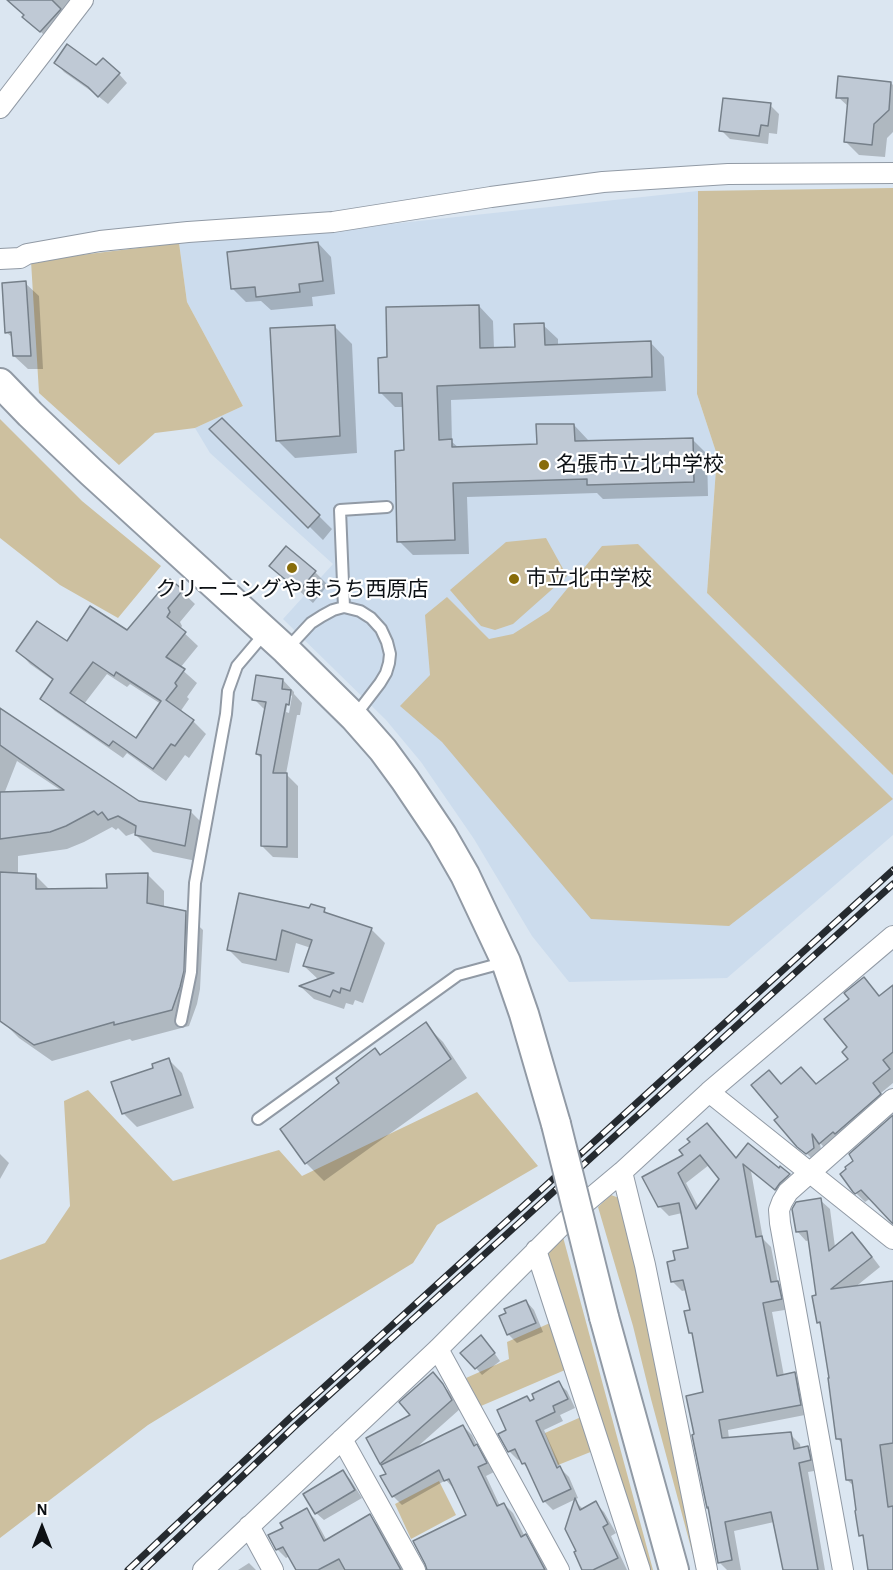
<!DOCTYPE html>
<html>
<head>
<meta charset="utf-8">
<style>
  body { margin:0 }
  #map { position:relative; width:893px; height:1570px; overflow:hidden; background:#dbe6f1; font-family:"Alegreya Sans",sans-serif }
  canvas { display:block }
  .north { position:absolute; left:12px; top:1498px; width:60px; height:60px; -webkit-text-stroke:4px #fff; paint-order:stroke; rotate:0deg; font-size:16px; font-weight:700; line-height:24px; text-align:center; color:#0c1014 }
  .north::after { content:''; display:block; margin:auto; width:21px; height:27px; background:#0c1014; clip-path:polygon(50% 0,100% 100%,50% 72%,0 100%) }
</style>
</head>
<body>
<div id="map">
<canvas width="893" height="1570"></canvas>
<div class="north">N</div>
</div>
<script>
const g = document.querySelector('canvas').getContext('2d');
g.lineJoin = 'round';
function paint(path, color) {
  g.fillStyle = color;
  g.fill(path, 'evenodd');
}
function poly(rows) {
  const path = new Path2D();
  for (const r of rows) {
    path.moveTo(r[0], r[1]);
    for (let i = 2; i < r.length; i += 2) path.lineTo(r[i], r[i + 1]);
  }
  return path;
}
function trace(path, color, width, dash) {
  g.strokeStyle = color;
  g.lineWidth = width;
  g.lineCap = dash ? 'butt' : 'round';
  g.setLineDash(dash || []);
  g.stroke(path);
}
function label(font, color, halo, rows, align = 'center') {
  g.font = font + ' "Alegreya Sans","Noto Sans JP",sans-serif';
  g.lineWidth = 4.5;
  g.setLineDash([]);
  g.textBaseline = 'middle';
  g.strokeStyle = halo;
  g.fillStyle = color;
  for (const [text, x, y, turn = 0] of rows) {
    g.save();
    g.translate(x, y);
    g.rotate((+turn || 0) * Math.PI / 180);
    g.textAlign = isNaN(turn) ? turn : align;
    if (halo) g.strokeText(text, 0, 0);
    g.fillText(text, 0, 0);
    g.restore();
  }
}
paint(poly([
  [698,191,697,394,717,455,707,593,893,775,893,835,727,978,569,982,532,936,474,839,421,762,386,720,283,619,333,564,210,453,195,428,243,406,187,302,179,243,326,231]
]), '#ccdced');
paint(poly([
  [893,188,893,775,707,593,717,455,697,394,698,191],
  [179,243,187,302,243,406,195,428,155,433,119,465,39,393,31,261],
  [0,419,82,501,161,566,118,618,60,585,0,538],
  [546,538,567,576,513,624,495,630,481,626,450,590,506,542],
  [638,544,893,799,729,926,591,919,442,742,400,706,430,675,425,615,447,597,489,639,513,634,549,611,602,546],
  [88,1090,173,1181,279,1150,302,1176,477,1092,538,1166,437,1225,413,1263,148,1425,0,1538,0,1260,45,1243,70,1206,64,1101],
  [611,1195,622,1199,697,1570,651,1399,633,1326,598,1207],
  [563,1237,653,1570,650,1570,548,1259,550,1249],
  [550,1323,565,1370,481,1406,466,1378,509,1359,507,1342],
  [581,1417,593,1451,558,1465,545,1433],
  [439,1481,456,1515,411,1539,395,1504]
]), '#cdc09f');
paint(poly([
  [9,0,86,0,49,40],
  [56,63,96,67,119,74,127,83,108,104,98,96,64,72],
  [891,83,893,85,893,132,887,138,885,157,859,155,845,141,849,107,838,97],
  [770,105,779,114,777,134,769,133,768,144,730,139,721,130],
  [318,243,331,257,335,294,312,297,313,306,271,310,261,301,246,302,233,289],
  [25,283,39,296,43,369,28,369,14,356,13,338,6,332],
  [479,306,493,321,494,349,517,349,543,325,558,339,558,346,650,342,664,357,666,391,451,400,452,442,459,448,538,446,574,425,588,440,588,442,693,440,707,454,708,496,603,499,597,493,467,497,469,554,413,555,399,541,405,452,404,407,395,407,381,393,389,359],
  [334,326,352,344,357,453,295,458,277,440],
  [222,420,332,529,323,540,211,429],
  [271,566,315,572,328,585,313,603],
  [171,581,195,604,180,622,182,626,180,629,198,646,180,668,197,683,187,697,189,699,180,712,193,721,206,734,189,758,185,755,166,781,127,753,123,758,55,711,42,699,54,681,30,664,18,651,127,632],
  [107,674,127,687,130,684,161,704,136,740,84,704],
  [283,680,294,692,294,694,302,703,300,715,297,715,286,774,298,786,298,858,273,857,262,846,262,759,257,754,266,711,254,699],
  [289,694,292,696,289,713,286,712],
  [0,710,138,802,190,811,207,828,201,862,153,852,136,835,137,832,126,836,118,828,116,830,112,827,84,842,67,849,18,856,18,875,36,876,50,890,108,889,147,874,164,891,164,908,185,913,203,930,200,989,197,1004,189,1026,132,1041,130,1039,52,1061,19,1038,0,1019],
  [17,761,62,791,4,794],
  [310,910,324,910,329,915,371,929,385,943,363,1003,355,1000,353,1005,346,1003,344,1009,314,999,301,987,319,980,304,966,311,948,296,943,289,973,242,963,229,950],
  [893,987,893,1083,881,1093,889,1103,829,1152,820,1143,822,1157,816,1162,798,1146,780,1117,782,1085,816,1086,850,1059,880,997],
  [425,1024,443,1042,467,1078,324,1181,306,1163,381,1056],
  [169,1060,182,1073,194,1108,137,1127,123,1113,155,1069],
  [893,1117,893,1222,871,1198,865,1202,854,1191,856,1161],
  [707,1125,737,1159,779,1170,780,1168,798,1185,786,1198,751,1171,763,1239,771,1247,778,1283,788,1292,791,1309,772,1312,784,1376,794,1374,804,1384,810,1414,728,1430,729,1439,790,1434,800,1444,801,1450,808,1448,818,1458,820,1470,808,1472,825,1570,784,1570,774,1522,734,1531,741,1570,727,1570,719,1562,705,1394,694,1335,691,1332,692,1311,687,1290,682,1291,673,1282,677,1261,689,1250,682,1213,669,1216,659,1206,692,1142],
  [709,1165,721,1179,699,1208,686,1183],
  [0,1154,9,1163,0,1179],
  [820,1200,830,1209,835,1247,852,1234,862,1243,880,1267,854,1288,893,1283,893,1570,869,1570,865,1539,861,1535,855,1487,847,1480,843,1444,838,1439,822,1326,818,1322,818,1297,810,1240,806,1241,797,1231],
  [526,1301,534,1310,543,1332,517,1343,508,1334],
  [488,1344,500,1361,482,1375,476,1368],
  [441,1383,452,1395,460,1409,416,1448,463,1426,472,1435,478,1448,485,1455,494,1472,486,1476,500,1506,504,1504,513,1513,525,1537,534,1545,548,1570,444,1570,468,1516,454,1489,446,1480,402,1505,393,1496,388,1474,368,1439,412,1415],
  [558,1383,567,1391,575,1408,560,1415,563,1421,544,1430,562,1470,569,1477,578,1498,553,1510,544,1501,530,1471,523,1463,521,1459,518,1460,509,1451,500,1434,508,1431,531,1403],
  [343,1472,350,1479,362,1498,324,1520,316,1513],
  [575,1501,584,1510,595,1503,604,1512,616,1533,611,1536,627,1570,584,1570,578,1551],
  [306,1510,315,1519,327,1541,369,1516,378,1525,404,1570,298,1570,290,1556,286,1558,277,1549,285,1529],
  [249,1563,256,1570,238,1570]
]), '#0003');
const building = poly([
  [7,0,52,0,61,9,40,32,22,17,24,15,7,0],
  [67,44,96,65,103,58,120,73,98,97,88,87,54,63,67,44],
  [838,76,891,82,889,110,874,124,872,145,844,142,848,98,836,98,838,76],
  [723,98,771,103,768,126,761,125,759,136,719,131,723,98],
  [318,242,323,281,299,284,300,292,256,297,255,287,231,289,227,252,318,242],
  [26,281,31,356,13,356,11,332,5,333,2,283,26,281],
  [479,305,480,348,515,347,514,324,544,323,545,345,651,341,652,377,437,386,439,440,452,439,452,447,537,444,536,424,574,424,575,441,693,438,694,482,587,485,587,479,453,483,455,540,397,542,395,451,404,450,402,393,379,393,378,358,387,357,386,307,479,305],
  [335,325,340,436,276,441,270,328,335,325],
  [222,418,320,515,308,528,209,429,222,418],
  [286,546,316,571,299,591,269,566,286,546],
  [170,579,183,590,168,608,170,612,167,617,186,632,166,657,185,669,175,683,177,686,166,700,194,720,175,746,171,744,153,769,113,741,109,746,40,699,53,679,16,651,37,621,67,641,90,606,127,630,170,579],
  [93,662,114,676,116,672,161,701,136,738,70,693,93,662],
  [256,675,283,679,282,689,291,690,289,705,286,704,273,773,287,773,287,847,261,846,261,755,256,754,266,702,252,700,256,675],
  [0,708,139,801,191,810,185,846,135,835,136,826,118,816,108,820,102,812,98,815,94,811,66,826,50,832,0,839,0,792,64,790,0,745,0,708],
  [0,872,36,874,36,889,107,888,106,874,148,873,147,903,186,911,184,971,180,987,172,1010,114,1025,114,1022,34,1045,0,1021,0,872],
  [239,893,309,908,311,904,325,908,324,912,372,928,350,991,341,988,340,993,333,990,330,997,299,986,334,973,303,966,312,940,282,930,276,960,227,950,239,893],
  [864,977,879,996,893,985,893,1052,883,1060,890,1069,873,1083,881,1094,835,1134,833,1132,819,1144,812,1134,814,1148,806,1154,797,1147,774,1120,778,1117,751,1085,769,1070,781,1084,801,1067,816,1084,848,1059,842,1052,847,1047,824,1019,849,999,844,993,864,977],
  [426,1022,451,1059,305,1164,280,1129,339,1083,336,1078,375,1048,380,1055,426,1022],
  [169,1058,181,1095,122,1114,111,1082,153,1068,152,1064,169,1058],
  [893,1115,893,1224,861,1190,855,1194,853,1192,840,1174,846,1169,845,1167,853,1161,849,1154,893,1115],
  [707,1123,736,1158,748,1143,779,1168,780,1166,790,1174,780,1183,775,1190,743,1164,756,1237,762,1236,771,1282,778,1281,782,1299,763,1303,777,1376,795,1372,801,1405,719,1420,722,1438,791,1432,794,1449,808,1446,811,1460,799,1463,818,1570,783,1570,771,1512,725,1522,732,1560,718,1563,708,1507,707,1508,692,1435,694,1434,686,1396,703,1392,692,1333,689,1333,684,1311,690,1310,683,1280,671,1282,667,1262,675,1260,673,1251,688,1248,679,1203,658,1207,642,1177,683,1155,679,1150,690,1142,687,1139,707,1123],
  [700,1155,719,1179,696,1209,678,1173,700,1155],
  [821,1198,829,1251,852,1232,872,1257,831,1289,893,1281,893,1443,880,1445,888,1507,893,1506,893,1570,868,1570,863,1535,859,1536,855,1511,856,1510,852,1480,846,1480,841,1439,836,1439,828,1378,829,1378,820,1322,817,1323,812,1296,816,1295,807,1231,796,1232,792,1209,796,1202,821,1198],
  [526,1300,536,1323,507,1335,499,1316,506,1313,504,1309,526,1300],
  [481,1335,495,1353,475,1369,460,1353,481,1335],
  [433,1372,443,1384,452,1400,380,1464,366,1438,410,1415,399,1402,433,1372],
  [559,1381,568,1399,553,1406,555,1412,536,1421,557,1468,560,1466,571,1489,543,1502,525,1463,522,1464,515,1449,508,1452,498,1434,506,1430,497,1410,527,1396,530,1401,534,1399,532,1394,559,1381],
  [463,1425,474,1446,477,1444,487,1463,478,1467,497,1506,504,1503,521,1537,526,1534,545,1570,427,1570,425,1564,413,1541,466,1515,449,1479,444,1481,439,1470,392,1497,380,1476,386,1474,381,1465,463,1425],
  [343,1470,355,1490,315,1514,303,1494,343,1470],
  [575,1498,580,1510,596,1501,608,1524,603,1527,618,1558,593,1570,582,1570,574,1552,576,1551,565,1529,575,1498],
  [307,1508,324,1541,370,1514,401,1570,345,1570,339,1559,318,1570,296,1570,283,1547,276,1550,268,1535,283,1528,280,1523,307,1508]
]);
paint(building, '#bfc9d5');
trace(building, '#76808a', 1.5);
const lane = poly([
  [344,607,340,510,387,507],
  [286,650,311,623,322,616,333,610,344,607,360,611,371,618,381,629,387,642,390,654,389,663,386,673,380,683,354,717],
  [181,1021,191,972,195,883,226,714,228,691,237,666,265,633],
  [258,1119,458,975,506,962]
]);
const street = poly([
  [0,108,83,0],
  [0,259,20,258,27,254,100,241,188,232,333,222,491,197,603,182,728,174,893,173],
  [709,1092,893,1239],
  [622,1172,645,1265,707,1570],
  [536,1250,640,1570],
  [438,1349,559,1570],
  [342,1439,415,1570],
  [249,1526,273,1570],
  [203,1570,438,1349,579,1208,622,1172,709,1092,893,936],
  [843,1570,780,1223,779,1210,782,1202,788,1192,893,1099]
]);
const secondary = poly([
  [0,383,30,414,91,472,286,650,354,717,383,750,405,780,442,835,465,875,506,962,524,1014,556,1124],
  [604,1317,674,1570]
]);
trace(lane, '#919aa5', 14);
trace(street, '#919aa5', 22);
trace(secondary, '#919aa5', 32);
trace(lane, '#fff', 10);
trace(street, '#fff', 20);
trace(secondary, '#fff', 28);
const rail = poly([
  [128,1570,290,1418,893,870],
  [144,1570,294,1427,893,884]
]);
trace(rail, '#252a2f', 7);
trace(rail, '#fff', 4.5, [14]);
const secondaryBridge = poly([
  [556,1124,604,1317]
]);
trace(secondaryBridge, '#919aa5', 32, []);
trace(secondaryBridge, '#fff', 28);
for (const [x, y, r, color] of [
  [544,465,6,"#886c0a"],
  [292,568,6,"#886c0a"],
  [514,579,6,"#886c0a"]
]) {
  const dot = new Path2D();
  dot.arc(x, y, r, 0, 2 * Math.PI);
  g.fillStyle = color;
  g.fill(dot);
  trace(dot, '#fff', 2);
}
label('21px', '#0c1014', '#fff', [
  ["名張市立北中学校",556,465],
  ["市立北中学校",526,579],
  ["クリーニングやまうち西原店",292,590,"center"]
], 'left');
</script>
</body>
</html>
